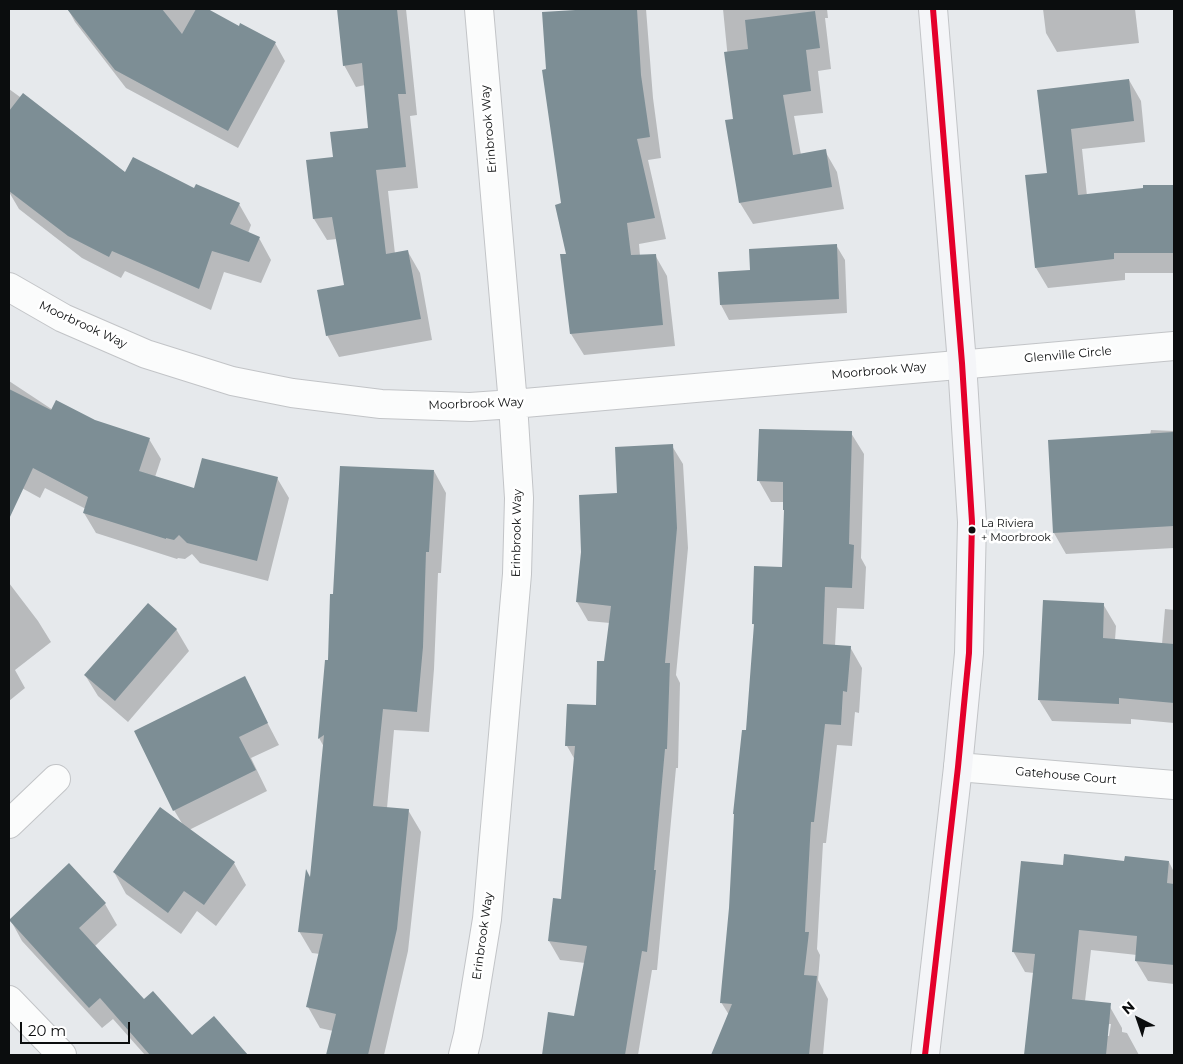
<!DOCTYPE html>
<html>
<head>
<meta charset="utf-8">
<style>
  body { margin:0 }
  #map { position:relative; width:1183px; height:1064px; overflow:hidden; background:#e6e9ec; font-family:Montserrat,sans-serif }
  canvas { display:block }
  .frame { position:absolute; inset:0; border:10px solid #0b0d0e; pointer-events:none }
  .north { position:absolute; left:1113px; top:994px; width:50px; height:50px; -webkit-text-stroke:4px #fff; paint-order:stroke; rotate:319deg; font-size:14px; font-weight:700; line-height:20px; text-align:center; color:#0b0d0e }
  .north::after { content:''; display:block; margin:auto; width:18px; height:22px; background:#0b0d0e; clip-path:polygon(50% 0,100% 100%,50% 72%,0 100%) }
  .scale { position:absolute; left:20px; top:1022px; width:110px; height:22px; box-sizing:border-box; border:2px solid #0b0d0e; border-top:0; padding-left:6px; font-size:15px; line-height:18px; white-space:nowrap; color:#0b0d0e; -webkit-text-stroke:4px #fff; paint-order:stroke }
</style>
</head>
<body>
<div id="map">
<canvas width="1183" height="1064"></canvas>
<div class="frame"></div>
<div class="north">N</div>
<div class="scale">20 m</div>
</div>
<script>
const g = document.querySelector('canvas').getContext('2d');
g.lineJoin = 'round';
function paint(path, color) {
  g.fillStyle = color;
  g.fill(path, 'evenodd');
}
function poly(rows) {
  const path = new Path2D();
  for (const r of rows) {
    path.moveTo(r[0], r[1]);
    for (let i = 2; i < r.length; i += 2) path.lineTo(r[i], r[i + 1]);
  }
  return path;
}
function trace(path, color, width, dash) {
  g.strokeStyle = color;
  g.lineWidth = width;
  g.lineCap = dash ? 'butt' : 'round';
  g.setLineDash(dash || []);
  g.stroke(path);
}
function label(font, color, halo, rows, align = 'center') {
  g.font = font + ' Montserrat,sans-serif';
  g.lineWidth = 5;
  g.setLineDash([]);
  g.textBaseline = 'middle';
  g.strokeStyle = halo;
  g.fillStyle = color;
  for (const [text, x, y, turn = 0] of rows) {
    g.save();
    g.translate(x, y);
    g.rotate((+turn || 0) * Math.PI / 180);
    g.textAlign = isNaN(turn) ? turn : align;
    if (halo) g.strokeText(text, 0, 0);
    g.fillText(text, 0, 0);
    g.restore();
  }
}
paint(poly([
  [68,9,205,9,239,27,275,43,285,61,238,148,126,88,75,22],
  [338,9,406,9,417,115,410,116,418,188,388,191,395,254,408,252,420,273,432,340,339,357,327,335,345,286,337,239,327,240,314,219,308,161,334,158,369,129,365,85,356,87,344,65],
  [580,9,646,9,653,98,661,158,648,160,666,239,639,244,640,256,655,255,667,276,675,346,584,355,571,334,567,255,547,70],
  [723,9,827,9,828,18,825,18,831,69,818,71,823,113,794,116,801,155,825,151,837,172,844,209,753,224,740,203,726,121,734,120],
  [1043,9,1135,9,1139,43,1057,52,1046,33],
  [1129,80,1141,101,1145,142,1082,149,1087,196,1173,186,1174,163,1174,273,1125,273,1125,280,1048,288,1036,268,1048,174,1038,91],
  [9,89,126,174,194,189,239,204,251,225,248,233,259,238,271,260,261,283,224,272,211,310,125,271,121,278,82,258,19,209,9,192,9,185,11,181,9,179],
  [836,245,845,260,847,313,729,320,721,305,719,273,751,271],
  [9,381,53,410,95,421,149,439,161,459,155,477,195,490,277,478,289,498,268,581,200,563,192,554,185,559,178,558,177,559,96,533,84,513,86,509,45,488,40,498,9,481],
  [1151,430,1174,431,1174,548,1066,554,1054,533,1049,441,1150,435],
  [851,433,864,454,861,558,866,567,864,609,837,608,835,646,850,647,862,668,859,713,855,712,852,746,837,745,826,843,823,843,817,949,820,955,818,980,828,999,823,1055,713,1055,729,1015,721,1002,747,732,755,627,753,623,783,568,785,513,784,502,771,502,759,481],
  [672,446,683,464,688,548,676,675,680,683,678,768,676,768,657,970,652,970,638,1055,544,1055,575,1017,585,963,560,960,549,941,562,900,575,760,567,746,597,707,605,663,610,623,588,621,577,602,619,494],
  [434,471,446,493,441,573,438,573,434,669,429,732,394,730,387,808,408,810,421,832,408,951,384,1055,328,1055,333,1031,320,1028,308,1007,320,954,312,953,299,931,311,880,324,747,319,738,326,661,329,661,334,595],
  [9,583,38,621,51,642,15,670,25,688,9,701],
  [1103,604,1116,626,1115,640,1162,644,1165,609,1174,610,1174,723,1131,719,1131,724,1052,721,1039,700],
  [176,629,189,651,128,722,98,696,85,675],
  [244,678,279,745,251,758,267,791,189,830,234,863,246,885,216,926,197,911,181,934,126,894,114,872,183,825,174,810],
  [1125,862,1169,862,1174,872,1174,984,1148,981,1136,961,1137,955,1091,950,1085,1001,1110,1007,1122,1028,1122,1032,1127,1033,1139,1055,1026,1055,1034,973,1025,972,1013,951,1064,866],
  [1108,1024,1111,1024,1109,1036,1107,1036],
  [105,904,117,925,94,947,144,1001,191,1037,214,1018,247,1055,145,1055,113,1019,102,1028,22,941,10,919]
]), '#0003');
paint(poly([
  [67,9,162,9,182,34,196,9,208,9,239,26,240,23,276,42,228,131,115,70],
  [337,9,397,9,406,94,398,94,406,167,376,170,386,254,408,250,421,319,326,336,317,290,344,285,332,217,313,219,306,160,333,157,330,132,368,128,362,63,343,66],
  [592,9,637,9,641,75,650,137,637,139,655,218,627,223,631,255,656,254,663,325,570,334,560,254,566,254,555,205,561,203,542,70,546,69,542,12],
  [815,11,820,48,806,50,811,91,783,95,793,155,826,149,832,187,739,203,725,120,733,119,724,52,748,49,745,20],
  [1129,79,1134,121,1071,129,1078,195,1143,188,1143,185,1174,185,1174,253,1114,253,1114,259,1035,268,1025,175,1047,173,1037,90],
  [23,93,125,172,133,157,194,188,196,184,240,203,230,224,260,237,249,262,212,251,199,289,112,251,109,257,68,236,9,191,9,111],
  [837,244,839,299,720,305,718,272,750,270,749,249],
  [9,389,51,410,56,400,95,420,150,438,139,471,194,488,202,458,278,477,257,561,187,543,179,535,174,540,166,538,166,539,83,513,88,497,33,468,9,519],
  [759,429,852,431,849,544,854,545,852,588,825,587,823,644,851,646,847,692,843,691,841,725,825,724,814,822,811,822,805,932,809,932,804,975,817,976,809,1055,711,1055,732,1004,720,1003,729,908,734,814,733,814,742,730,746,730,754,624,752,624,754,566,782,567,784,510,783,510,783,482,757,481],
  [1174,432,1174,526,1053,533,1048,440],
  [673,444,677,528,665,663,670,663,667,749,665,749,654,870,656,870,647,952,642,951,625,1055,542,1055,548,1012,574,1016,587,946,548,941,553,898,561,899,575,746,565,746,567,704,596,705,597,661,604,661,611,606,576,602,581,552,579,495,617,493,615,447],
  [340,466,434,470,429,552,426,552,423,647,417,712,383,709,373,806,409,809,397,929,368,1055,326,1055,336,1014,306,1007,323,934,298,932,306,869,310,877,324,735,318,739,325,660,328,660,330,594,333,594],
  [1043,600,1104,603,1103,638,1174,644,1174,703,1119,698,1119,704,1038,700],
  [148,603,177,629,115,701,84,675],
  [245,676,268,723,239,737,256,770,173,811,134,731],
  [160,807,235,862,204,905,184,891,168,913,113,872],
  [1064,854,1124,861,1125,856,1169,861,1167,883,1174,884,1174,965,1135,961,1137,936,1079,930,1072,999,1111,1003,1106,1055,1024,1055,1035,954,1012,952,1021,861,1063,865],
  [69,863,106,903,79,928,144,999,153,991,192,1035,214,1016,248,1055,150,1055,100,998,89,1008,9,920]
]), '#7d8e95');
const street = poly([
  [9,287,63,318,146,354,232,381,292,393,381,404,470,407,513,404,1174,346],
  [958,767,1174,785],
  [9,824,56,779],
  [9,1000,62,1055],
  [463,1055,468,1035,487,919,517,574,519,498,513,404,479,9]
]);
const secondary = poly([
  [925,1055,958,767,969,653,972,522,962,363,933,9]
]);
trace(street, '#c2c4c7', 30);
trace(secondary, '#c2c4c7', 30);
trace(street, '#fbfcfc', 28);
trace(secondary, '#f4f5f8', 28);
trace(poly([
  [925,1055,958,767,969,653,972,522,962,363,933,9]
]), '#e4002b', 6);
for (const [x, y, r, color] of [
  [972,530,4.5,"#0b0d0e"]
]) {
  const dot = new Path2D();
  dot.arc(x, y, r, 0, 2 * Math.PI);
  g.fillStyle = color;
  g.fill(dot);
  trace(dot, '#fff', 2);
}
label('11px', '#0b0d0e', '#fff', [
  ["La Riviera",981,524],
  ["+ Moorbrook",981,538]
], 'left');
label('12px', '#0b0d0e', '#fff', [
  ["Erinbrook Way",489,129,-95],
  ["Moorbrook Way",83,325,25],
  ["Glenville Circle",1068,355,-5],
  ["Moorbrook Way",879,371,-5],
  ["Moorbrook Way",476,404,-2],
  ["Erinbrook Way",517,533,-89],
  ["Gatehouse Court",1066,776,5],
  ["Erinbrook Way",483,936,-82]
]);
</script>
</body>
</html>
